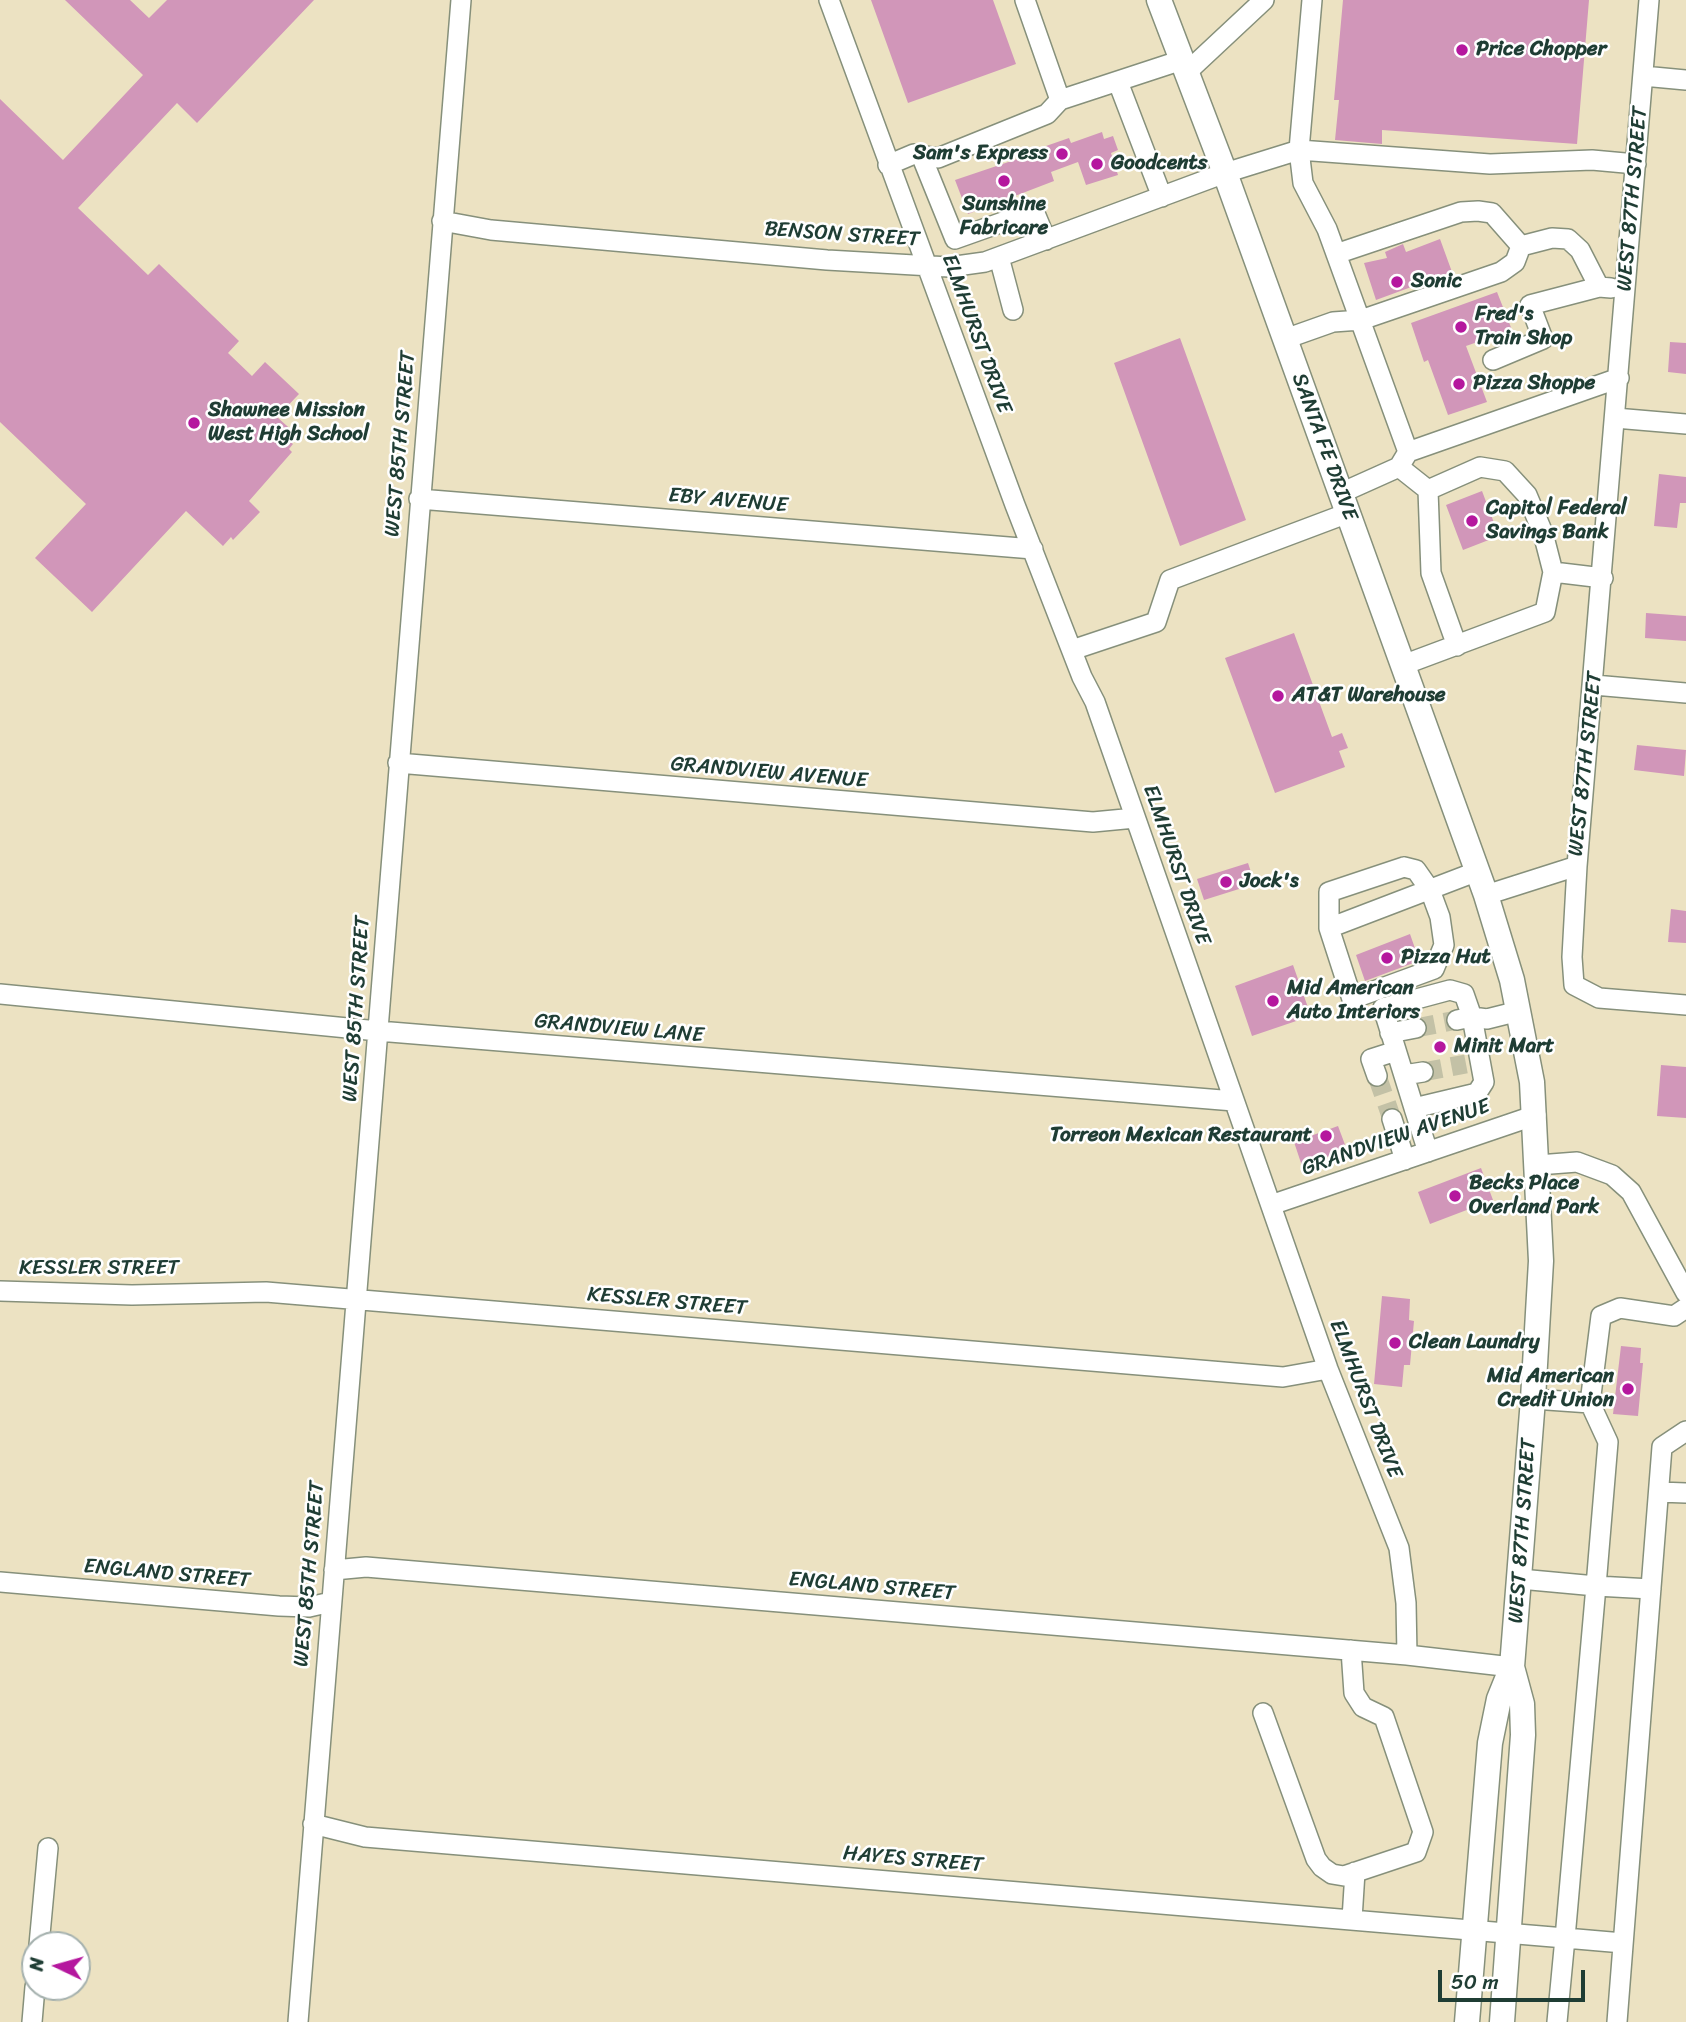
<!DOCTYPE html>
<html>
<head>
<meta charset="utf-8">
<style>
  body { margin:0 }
  #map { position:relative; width:1686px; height:2022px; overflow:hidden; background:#ece2c2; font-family:Sriracha,sans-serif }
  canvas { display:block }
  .north { position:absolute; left:21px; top:1931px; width:70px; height:70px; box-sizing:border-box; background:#fff; border:2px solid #a5b1ae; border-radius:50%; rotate:275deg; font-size:19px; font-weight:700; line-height:28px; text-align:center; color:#1f3d34 }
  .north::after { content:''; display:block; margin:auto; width:24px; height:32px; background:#b5179e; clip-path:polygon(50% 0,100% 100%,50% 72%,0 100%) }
  .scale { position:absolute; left:1438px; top:1970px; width:147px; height:32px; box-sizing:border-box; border:4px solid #1f3d34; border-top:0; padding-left:9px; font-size:21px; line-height:24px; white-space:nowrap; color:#1f3d34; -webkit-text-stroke:5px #fff; paint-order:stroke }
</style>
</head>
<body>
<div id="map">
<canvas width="1686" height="2022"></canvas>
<div class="north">N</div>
<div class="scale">50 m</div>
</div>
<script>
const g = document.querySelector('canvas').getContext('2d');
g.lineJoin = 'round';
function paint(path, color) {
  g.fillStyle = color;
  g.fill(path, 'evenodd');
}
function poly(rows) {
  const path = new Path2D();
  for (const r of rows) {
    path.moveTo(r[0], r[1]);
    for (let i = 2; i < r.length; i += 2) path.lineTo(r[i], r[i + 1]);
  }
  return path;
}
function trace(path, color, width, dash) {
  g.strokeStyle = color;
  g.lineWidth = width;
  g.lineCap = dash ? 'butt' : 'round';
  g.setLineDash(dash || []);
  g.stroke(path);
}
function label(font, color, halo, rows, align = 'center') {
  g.font = font + ' Sriracha,sans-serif';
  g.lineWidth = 5;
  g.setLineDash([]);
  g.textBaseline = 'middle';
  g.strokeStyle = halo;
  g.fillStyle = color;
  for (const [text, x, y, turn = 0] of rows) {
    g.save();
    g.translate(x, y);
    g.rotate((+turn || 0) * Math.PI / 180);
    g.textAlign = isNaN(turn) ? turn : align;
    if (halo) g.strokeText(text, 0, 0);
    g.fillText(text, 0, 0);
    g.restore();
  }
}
paint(poly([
  [65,0,130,0,149,18,167,0,314,0,197,123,177,103,78,208,148,275,159,264,239,341,228,353,252,376,265,362,299,394,277,417,296,434,289,441,293,444,289,449,292,452,249,501,260,512,233,540,231,537,223,546,186,511,92,612,35,558,86,504,0,422,0,99,63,160,143,75],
  [871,0,993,0,1016,64,908,103],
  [1343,0,1589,0,1577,144,1382,130,1382,144,1335,140,1339,100,1334,100],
  [1102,132,1104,139,1113,136,1118,150,1111,153,1118,175,1086,185,1078,162,1051,172,1054,181,968,214,955,180,1047,149,1046,146,1069,138,1071,143],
  [1440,239,1452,272,1376,300,1364,263,1387,258,1385,252,1403,244,1406,252],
  [1497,292,1512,330,1466,346,1487,402,1448,415,1428,360,1424,362,1411,323],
  [1180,338,1246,520,1180,546,1114,363],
  [1670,342,1686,343,1686,374,1668,372],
  [1659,474,1686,477,1686,503,1680,503,1677,528,1654,526],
  [1482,491,1499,536,1463,550,1446,505],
  [1646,613,1686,616,1686,641,1645,638],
  [1294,633,1332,737,1342,733,1348,748,1339,751,1345,767,1275,793,1225,658],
  [1637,745,1686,750,1684,776,1634,770],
  [1248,863,1255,884,1204,900,1197,879],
  [1671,909,1686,911,1686,943,1668,942],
  [1410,934,1418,957,1416,962,1365,981,1356,955],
  [1293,965,1311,1016,1252,1036,1235,986],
  [1661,1065,1686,1067,1686,1118,1657,1116],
  [1338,1126,1347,1150,1302,1166,1294,1142],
  [1481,1168,1493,1200,1430,1224,1418,1192],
  [1382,1296,1410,1299,1409,1320,1414,1321,1410,1365,1404,1365,1402,1387,1374,1384],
  [1621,1346,1641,1348,1640,1363,1643,1363,1638,1416,1613,1414]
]), '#d196b9');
trace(poly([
  [1416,1028,1457,1020],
  [1423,1072,1466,1064],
  [1377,1076,1392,1119]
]), '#c3c1a6', 19, [19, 10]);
const minor = poly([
  [829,0,1015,505,1082,677,1095,702,1328,1369,1399,1548,1406,1603,1407,1655],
  [1025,0,1060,100],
  [1312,0,1299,150,1303,183,1327,229,1408,452,1619,378],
  [1649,0,1577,866,1572,957,1574,985,1599,998,1686,1005],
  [1187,72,1264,0],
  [1643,76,1686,80],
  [1118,82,1162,197],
  [921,155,955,239,1034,211,1046,240],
  [888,165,914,154,938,158,1047,114,1060,100,1182,60],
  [442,221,491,230,827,260,949,267,985,262,1225,173,1299,150,1490,164,1592,160,1636,164],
  [1336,254,1461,212,1478,211,1492,213,1521,246],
  [999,257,1013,310],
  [1285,339,1333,322,1361,320,1501,272,1515,262,1521,246,1552,238,1568,239,1580,250,1599,287],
  [1493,360,1543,339,1530,305,1599,287,1611,288],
  [1615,418,1686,424],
  [1399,467,1428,490],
  [1428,490,1480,467,1505,471,1527,495,1543,533,1553,572],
  [1428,490,1431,573,1457,646],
  [1341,493,1399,467,1408,452],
  [419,499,1033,549],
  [1072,650,1156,622,1170,580,1348,513],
  [1403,665,1545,612,1553,572,1603,578],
  [1594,685,1686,693],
  [398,763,1093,822,1135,818],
  [1404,867,1416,870,1430,890,1440,917,1444,945,1434,969,1352,999,1329,928,1329,892,1404,867],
  [1486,895,1577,866],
  [1329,928,1478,871],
  [0,994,378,1031,1234,1101],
  [1390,1033,1416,1028],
  [1404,1075,1423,1072],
  [1377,1076,1371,1059,1396,1051],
  [1414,1108,1383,1008,1450,990,1464,994,1472,1017,1457,1020],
  [1392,1119,1405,1160],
  [1428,1152,1414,1108,1477,1093,1484,1082,1472,1017,1487,1019,1519,1011],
  [1538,1165,1577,1162,1612,1175,1631,1192,1686,1293],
  [1271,1205,1536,1115],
  [0,1291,132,1295,266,1292,1283,1377,1328,1369],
  [1533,1399,1590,1403,1608,1442,1596,1586,1651,1589],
  [1590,1403,1601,1316,1620,1308,1674,1316,1686,1308],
  [1659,1492,1686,1493],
  [334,1570,366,1567,1407,1655,1512,1667],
  [0,1582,279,1606,309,1607,331,1602],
  [1263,1713,1316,1859,1322,1867,1332,1874,1344,1876,1416,1852,1423,1832,1384,1717,1363,1707,1354,1693,1351,1650],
  [313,1824,365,1837,1565,1938,1596,1586,1520,1579],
  [1352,1919,1355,1872],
  [39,1945,48,1848],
  [32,2022,35,1987],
  [298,2022,461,0],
  [1557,2022,1565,1938,1623,1943],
  [1617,2022,1662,1447,1686,1431]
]);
const major = poly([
  [1159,0,1225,173,1486,895,1512,980,1532,1082,1541,1261,1533,1399,1512,1667,1499,1699,1490,1743,1467,2022],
  [1502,2022,1523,1735,1522,1704,1512,1667]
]);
trace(minor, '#86907b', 22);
trace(major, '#86907b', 27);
trace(minor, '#fff', 19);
trace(major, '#fff', 24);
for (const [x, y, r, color] of [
  [1462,50,7,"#b5179e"],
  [1062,154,7,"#b5179e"],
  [1097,164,7,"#b5179e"],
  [1004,181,7,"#b5179e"],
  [1397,282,7,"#b5179e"],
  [1461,327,7,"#b5179e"],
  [1459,384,7,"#b5179e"],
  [194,423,7,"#b5179e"],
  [1472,521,7,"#b5179e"],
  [1278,696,7,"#b5179e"],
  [1226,882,7,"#b5179e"],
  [1387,958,7,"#b5179e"],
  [1273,1001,7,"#b5179e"],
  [1440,1047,7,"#b5179e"],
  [1326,1136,7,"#b5179e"],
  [1455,1196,7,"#b5179e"],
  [1395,1343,7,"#b5179e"],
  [1628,1389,7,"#b5179e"]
]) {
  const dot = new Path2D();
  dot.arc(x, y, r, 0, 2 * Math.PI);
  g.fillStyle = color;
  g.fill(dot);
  trace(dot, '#fff', 2.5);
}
label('bold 21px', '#1f3d34', '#fff', [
  ["Price Chopper",1476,50],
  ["Sam's Express",1048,154,"right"],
  ["Goodcents",1111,164],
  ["Sunshine",1004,205,"center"],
  ["Fabricare",1004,229,"center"],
  ["Sonic",1411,282],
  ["Fred's",1475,315],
  ["Train Shop",1475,339],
  ["Pizza Shoppe",1473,384],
  ["Shawnee Mission",208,411],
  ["West High School",208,435],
  ["Capitol Federal",1486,509],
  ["Savings Bank",1486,533],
  ["AT&T Warehouse",1292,696],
  ["Jock's",1240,882],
  ["Pizza Hut",1401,958],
  ["Mid American",1287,989],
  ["Auto Interiors",1287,1013],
  ["Minit Mart",1454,1047],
  ["Torreon Mexican Restaurant",1312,1136,"right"],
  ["Becks Place",1469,1184],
  ["Overland Park",1469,1208],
  ["Clean Laundry",1409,1343],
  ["Mid American",1614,1377,"right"],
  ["Credit Union",1614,1401,"right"]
], 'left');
label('21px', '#1f3d34', '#fff', [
  ["WEST 87TH STREET",1633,199,-85],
  ["BENSON STREET",842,235,4],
  ["ELMHURST DRIVE",976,334,70],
  ["WEST 85TH STREET",401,444,-85],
  ["SANTA FE DRIVE",1324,447,70],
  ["EBY AVENUE",728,501,5],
  ["WEST 87TH STREET",1586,764,-84],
  ["GRANDVIEW AVENUE",769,773,5],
  ["ELMHURST DRIVE",1176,865,71],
  ["WEST 85TH STREET",357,1009,-86],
  ["GRANDVIEW LANE",619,1029,5],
  ["GRANDVIEW AVENUE",1396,1138,-19],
  ["KESSLER STREET",99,1269],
  ["KESSLER STREET",667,1302,5],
  ["ELMHURST DRIVE",1365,1399,69],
  ["WEST 87TH STREET",1523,1531,-86],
  ["ENGLAND STREET",167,1574,5],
  ["WEST 85TH STREET",310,1574,-85],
  ["ENGLAND STREET",872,1587,5],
  ["HAYES STREET",913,1860,5]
]);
</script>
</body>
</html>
